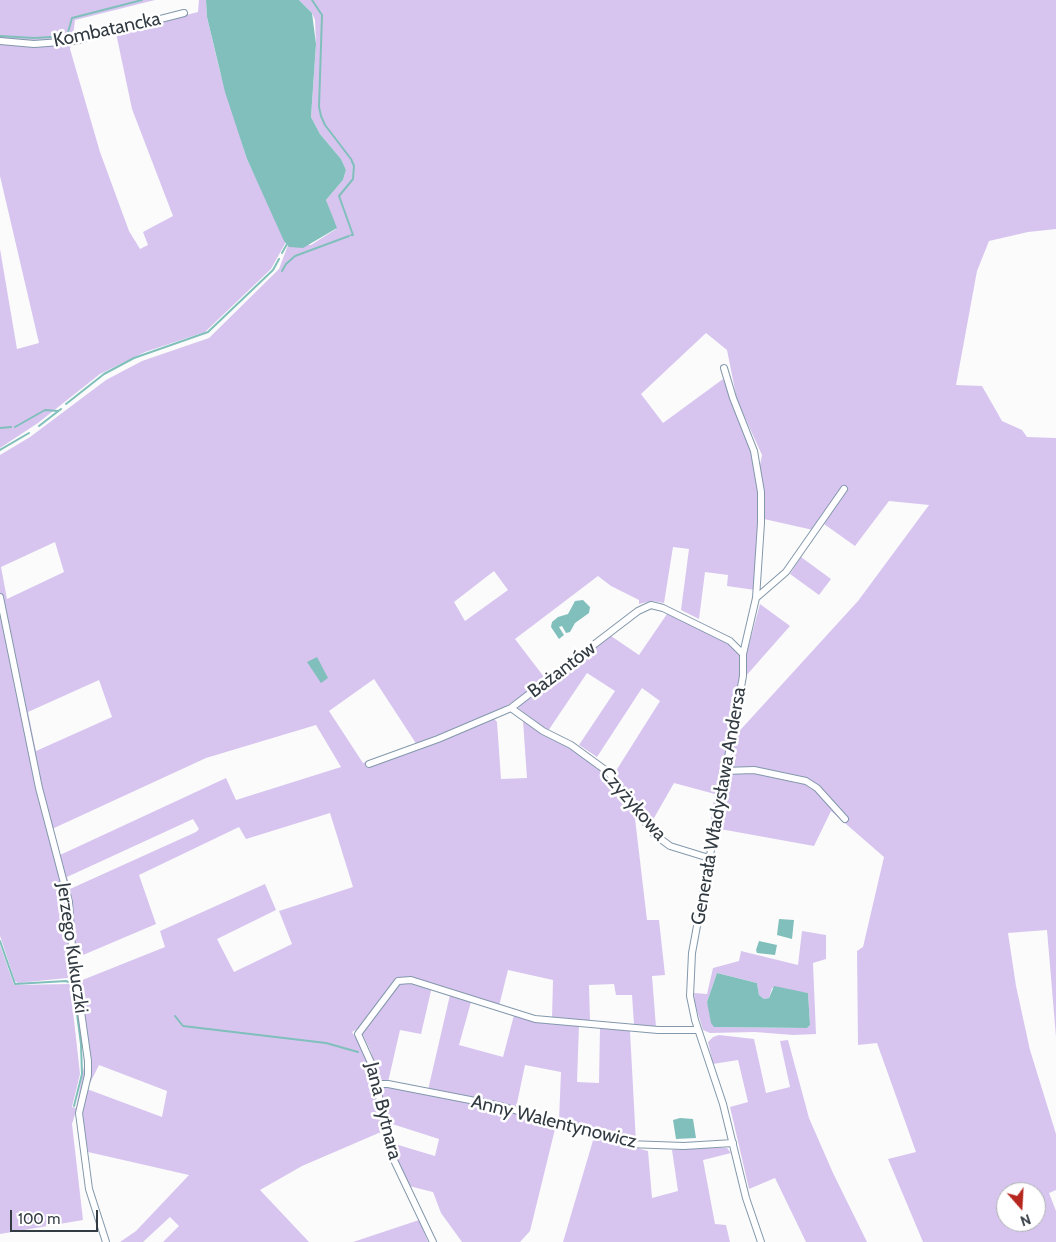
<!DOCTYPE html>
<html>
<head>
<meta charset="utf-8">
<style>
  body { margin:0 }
  #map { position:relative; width:1056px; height:1242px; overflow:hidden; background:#fbfbfb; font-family:Cabin,sans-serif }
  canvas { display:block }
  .north { position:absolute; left:996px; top:1182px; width:50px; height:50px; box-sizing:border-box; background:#fff; border:1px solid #adb0b3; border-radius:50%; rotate:161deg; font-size:14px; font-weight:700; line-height:20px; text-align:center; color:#323a42 }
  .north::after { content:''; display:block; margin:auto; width:18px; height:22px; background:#b6271e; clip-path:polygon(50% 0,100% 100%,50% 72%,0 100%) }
  .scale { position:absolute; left:10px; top:1210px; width:88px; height:22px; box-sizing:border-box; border:2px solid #323a42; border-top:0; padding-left:6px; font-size:15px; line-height:18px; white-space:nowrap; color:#323a42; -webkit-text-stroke:4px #fff; paint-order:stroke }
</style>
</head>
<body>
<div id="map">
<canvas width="1056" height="1242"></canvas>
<div class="north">N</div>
<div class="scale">100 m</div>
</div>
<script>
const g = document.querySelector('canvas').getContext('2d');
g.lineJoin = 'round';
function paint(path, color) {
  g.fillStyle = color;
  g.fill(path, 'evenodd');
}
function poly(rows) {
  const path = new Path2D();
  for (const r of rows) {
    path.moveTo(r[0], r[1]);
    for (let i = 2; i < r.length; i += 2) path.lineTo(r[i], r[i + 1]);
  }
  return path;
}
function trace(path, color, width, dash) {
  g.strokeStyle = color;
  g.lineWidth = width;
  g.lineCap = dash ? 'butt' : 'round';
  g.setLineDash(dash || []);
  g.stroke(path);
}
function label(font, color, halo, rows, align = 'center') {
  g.font = font + ' Cabin,sans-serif';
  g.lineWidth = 5;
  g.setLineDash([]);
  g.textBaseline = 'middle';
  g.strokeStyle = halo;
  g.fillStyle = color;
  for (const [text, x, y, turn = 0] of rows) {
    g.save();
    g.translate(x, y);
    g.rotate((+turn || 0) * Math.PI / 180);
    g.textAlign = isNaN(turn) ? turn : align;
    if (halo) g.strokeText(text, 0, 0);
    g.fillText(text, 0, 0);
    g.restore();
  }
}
paint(poly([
  [0,0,155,0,75,20,73,37,30,41,0,38],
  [199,0,206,0,207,17,220,72,247,159,286,242,271,269,205,332,145,352,100,374,38,423,0,448,0,249,17,349,39,343,0,176,0,44,33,47,71,44,70,49,100,152,129,231,140,249,148,245,143,232,173,216,132,109,116,33,198,12],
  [299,0,1056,0,1056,229,1028,232,989,241,977,271,956,385,982,386,1002,421,1022,430,1027,437,1056,438,1056,1037,1047,930,1008,933,1016,986,1030,1050,1056,1134,1056,1190,1049,1193,1056,1211,1056,1242,923,1242,888,1159,916,1152,877,1043,858,1045,857,951,863,947,884,857,831,811,814,846,720,829,733,738,858,601,929,505,889,501,855,546,824,524,845,492,813,530,764,519,760,465,762,455,737,400,727,350,706,333,641,394,663,423,723,379,752,449,760,503,755,590,727,586,728,575,705,572,699,619,681,610,689,549,673,547,664,603,652,601,639,604,639,600,611,586,598,576,515,639,544,677,543,680,520,698,491,715,497,722,501,779,527,778,523,721,568,747,601,770,634,810,647,920,659,920,665,975,652,976,656,1027,634,1025,632,995,616,995,614,984,589,985,590,1021,552,1018,553,980,508,970,499,1006,408,978,400,978,359,1028,352,1032,369,1058,382,1123,381,1132,302,1166,260,1190,309,1242,163,1242,179,1226,170,1217,143,1242,120,1242,136,1231,189,1175,88,1152,81,1109,77,1108,72,1124,83,1220,0,1234,0,945,14,985,70,984,80,1074,72,1107,76,1108,84,1066,83,1045,73,980,67,978,18,983,15,981,0,936,0,455,30,437,106,380,142,361,209,338,279,269,288,245,311,245,336,229,326,200,343,180,346,170,341,159,320,134,311,117,316,44,315,20,312,13],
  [55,542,64,572,7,599,1,567],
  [494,571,508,590,465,621,454,602],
  [374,679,417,745,363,763,329,711],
  [99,680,112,717,36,751,28,712],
  [316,725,341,767,236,800,226,778,60,855,52,829,206,758],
  [330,813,353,887,279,911,292,944,234,972,217,939,276,910,265,884,160,931,165,947,80,981,76,958,156,924,139,875,239,827,246,839],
  [193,819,199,829,196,832,70,889,67,877],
  [99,1065,167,1091,162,1117,87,1089],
  [1006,1192,1036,1192,1036,1222,1006,1222],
  [801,557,831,579,819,595,790,574],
  [760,604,790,626,745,677,746,656],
  [667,614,729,643,741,656,743,667,708,848,706,849,715,794,674,783,650,825,614,774,660,701,642,688,597,757,579,745,615,691,587,673,548,731,518,708,522,702,611,636,639,655],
  [802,931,826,935,826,959,813,963,816,1034,793,1035,755,1032,710,1033,703,1030,695,1004,694,993,707,994,713,968,739,961,741,951,798,965],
  [717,973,757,983,759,995,764,999,769,998,772,988,808,993,810,1025,807,1028,715,1027,707,1002],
  [406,981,431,989,431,991,421,1034,400,1030,388,1082,379,1080,371,1052,362,1033,398,984],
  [450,995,471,1002,459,1045,503,1057,514,1015,579,1025,577,1082,599,1083,600,1027,630,1031,636,1143,559,1120,561,1072,525,1065,516,1108,428,1090],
  [719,1035,754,1039,766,1093,790,1087,780,1041,788,1040,809,1118,833,1173,867,1242,806,1242,775,1178,749,1189,730,1107,748,1102,738,1060,713,1064,708,1042,713,1037],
  [384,1086,506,1110,556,1125,530,1231,520,1242,462,1242,441,1213,433,1192,409,1186,397,1162,395,1144,435,1156,439,1139,386,1122,381,1090],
  [594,1137,648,1151,652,1198,678,1191,672,1150,701,1147,727,1148,731,1153,703,1160,715,1224,726,1225,730,1242,563,1242],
  [419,1220,428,1242,353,1242]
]), '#d7c5f0');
paint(poly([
  [206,0,299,0,312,13,316,44,311,117,320,134,341,159,346,170,343,180,326,200,337,228,303,248,289,247,284,241,247,159,225,92,207,17],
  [583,600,590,607,589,613,575,623,570,632,566,633,562,626,559,627,564,635,559,639,551,627,552,622,558,617,568,614,575,601],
  [317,657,328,678,321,683,307,662],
  [779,919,794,920,792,939,777,935],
  [759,941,777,945,775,955,757,953,756,950],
  [717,973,757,983,759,995,764,999,769,998,774,986,808,993,810,1025,807,1028,714,1027,711,1023,707,1002],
  [680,1118,693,1119,696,1138,676,1139,673,1120]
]), '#80bfbb');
trace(poly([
  [312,0,322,15,319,107,321,116,325,125,351,159,354,166,353,179,339,196,353,235,351,235],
  [0,36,34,38,67,36,72,18,142,0],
  [282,253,287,244],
  [282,271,286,264,295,256,349,236],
  [66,404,104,374,134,358,208,332,273,270,279,259],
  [39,426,61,409],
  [15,427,45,410,58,411],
  [0,428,11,427],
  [0,450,29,433],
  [0,941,15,984,66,981,73,984,81,1044,82,1074,74,1106],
  [175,1016,183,1026,326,1043,358,1052]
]), '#80bfbb', 2);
const street = poly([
  [0,41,34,44,74,41,184,13],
  [724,368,733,398,754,451,761,492,761,523,756,598,743,654,743,676,692,953,690,996,695,1020,723,1104,746,1198,761,1242],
  [0,597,39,788,69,902,72,948,88,1061,88,1075,79,1113,89,1189,106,1242],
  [756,598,786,572,844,489],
  [511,708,543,731,571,745,608,772,654,834,670,846,709,858],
  [369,764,438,739,511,708,638,611,651,605,663,608,730,641,743,654],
  [725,771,754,770,806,781,817,788,845,819],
  [377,1084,388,1084,501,1106,627,1144,684,1146,733,1143],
  [433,1242,392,1156,372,1065,358,1034,398,981,411,980,535,1019,658,1030,698,1030]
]);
trace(street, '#8398ab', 8);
trace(street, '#fff', 6);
label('19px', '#323a42', '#fff', [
  ["Kombatancka",107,30,-12],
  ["Bażantów",562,670,-37],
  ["Czyżykowa",633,804,49],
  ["Generała Władysława Andersa",719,806,-80],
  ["Jerzego Kukuczki",72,948,82],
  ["Jana Bytnara",383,1111,76],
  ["Anny Walentynowicz",554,1122,14]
]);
</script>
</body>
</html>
